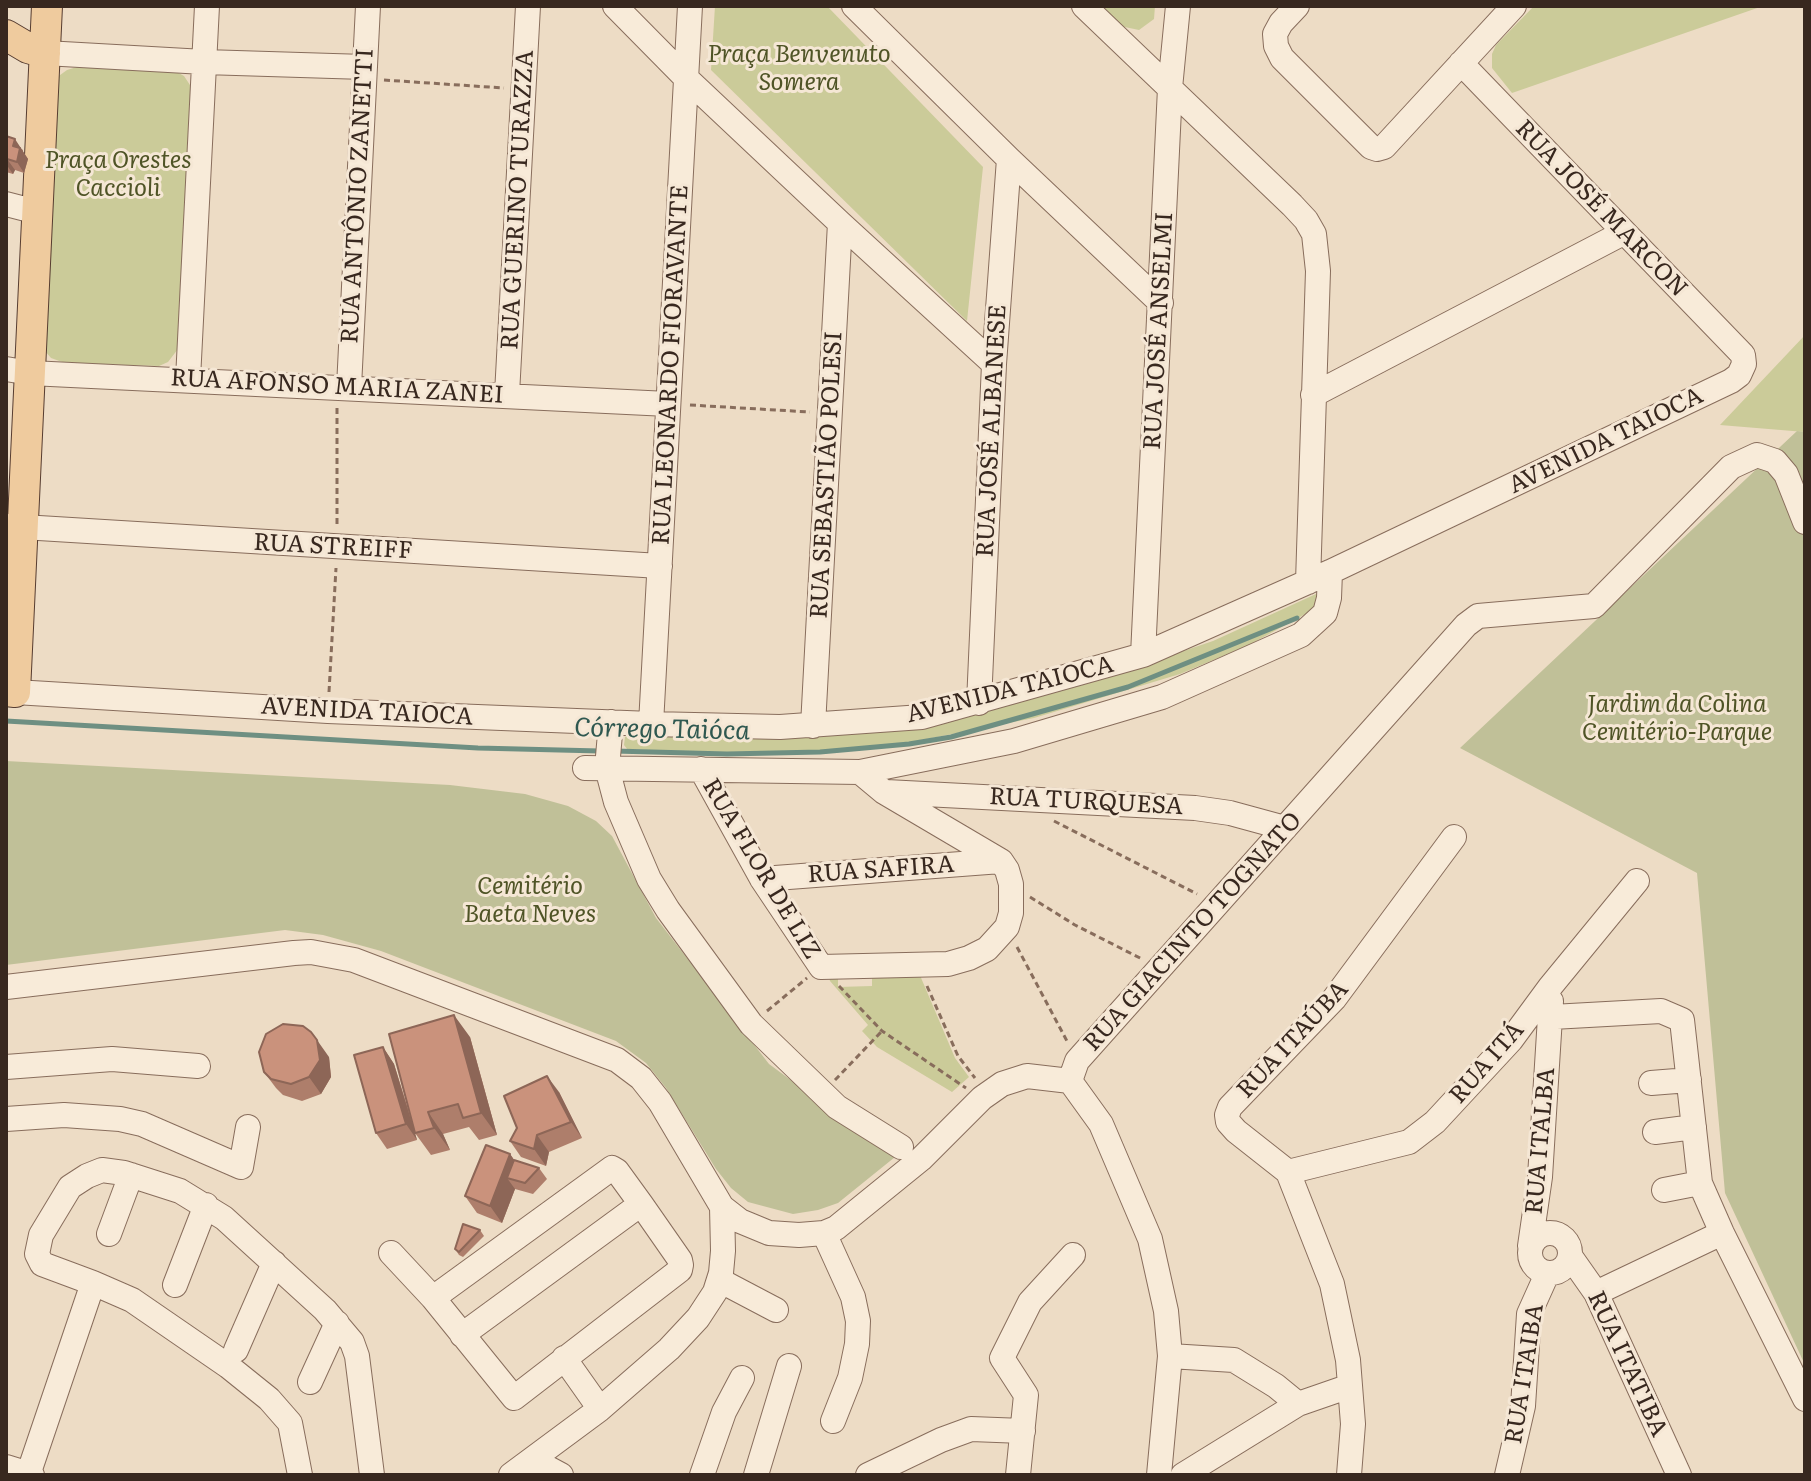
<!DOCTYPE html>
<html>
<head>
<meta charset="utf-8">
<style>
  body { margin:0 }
  #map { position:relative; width:1811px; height:1481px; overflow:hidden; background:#eddcc5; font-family:Literata,serif }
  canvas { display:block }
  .frame { position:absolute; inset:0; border:8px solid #38281f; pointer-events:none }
</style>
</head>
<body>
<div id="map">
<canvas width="1811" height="1481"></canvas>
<div class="frame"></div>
</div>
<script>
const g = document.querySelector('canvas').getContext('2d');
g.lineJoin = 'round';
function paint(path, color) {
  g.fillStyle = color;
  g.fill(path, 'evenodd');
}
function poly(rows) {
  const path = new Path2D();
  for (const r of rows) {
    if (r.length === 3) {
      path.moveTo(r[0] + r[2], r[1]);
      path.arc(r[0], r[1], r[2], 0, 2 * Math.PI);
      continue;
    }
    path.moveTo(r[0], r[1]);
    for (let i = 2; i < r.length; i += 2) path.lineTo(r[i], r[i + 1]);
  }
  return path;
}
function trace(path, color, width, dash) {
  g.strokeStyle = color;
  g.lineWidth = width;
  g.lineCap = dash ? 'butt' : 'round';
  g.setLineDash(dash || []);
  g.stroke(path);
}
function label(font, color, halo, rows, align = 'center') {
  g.font = font + ' Literata,serif';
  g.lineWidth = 6;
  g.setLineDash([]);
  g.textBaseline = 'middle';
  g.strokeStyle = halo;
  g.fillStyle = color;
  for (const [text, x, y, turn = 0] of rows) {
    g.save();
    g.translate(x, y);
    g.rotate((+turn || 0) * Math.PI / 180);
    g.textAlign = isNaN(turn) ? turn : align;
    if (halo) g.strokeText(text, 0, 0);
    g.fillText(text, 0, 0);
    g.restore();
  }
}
paint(poly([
  [715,6,827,6,983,167,967,321,711,70],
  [1099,6,1155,6,1154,19,1139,30,1120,26],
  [1534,6,1763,6,1512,93,1492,68,1492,54,1496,45],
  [80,66,177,72,184,76,192,88,178,349,168,362,159,366,65,363,51,358,45,351,56,78,67,70],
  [1805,335,1805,432,1720,425],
  [1316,594,1319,594,1321,602,1309,612,1249,645,1180,674,1034,718,896,745,800,753,704,753,627,749,624,745,625,737,633,733,995,709,1086,684,1213,641],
  [919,973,955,1058,969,1077,952,1092,877,1047,862,1031,868,1025,830,981,829,978,838,974,838,987,872,986,872,974]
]), '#cbcb99');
paint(poly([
  [1797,431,1805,432,1805,1365,1725,1193,1697,873,1460,748],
  [6,761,450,785,525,794,568,806,596,821,612,836,656,918,769,1064,895,1157,838,1203,818,1210,793,1214,748,1202,731,1188,716,1169,666,1088,646,1063,616,1041,381,951,323,935,285,930,6,965]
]), '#c0c098');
trace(poly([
  [6,721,478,748,600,751],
  [614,751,727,754,820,752,909,744,951,737,1128,687,1297,618]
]), '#6e8f82', 5);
const minor = poly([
  [615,6,686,78,840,223,994,364],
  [854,6,1009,159,1161,303],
  [1084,6,1292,205,1306,220,1314,234,1318,271,1308,582],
  [1297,6,1281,23,1275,34,1276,46,1282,58,1371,147,1377,149,1384,147,1514,6],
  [45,53,204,62,365,67],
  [6,204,37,212],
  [6,369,30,373,668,404],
  [188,379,207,6],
  [349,387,368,6],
  [507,394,528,6],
  [1313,395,1623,233],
  [6,526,660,566],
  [1143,655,1170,88,1178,6],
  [15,692,328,711,651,724,780,727,922,717,1143,655,1330,572,1731,381,1739,375,1744,364,1743,355,1461,63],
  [979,703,994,364,1009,159],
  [611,722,607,768,616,802,649,879,668,910,751,1024,837,1107,901,1147],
  [651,724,690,6],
  [813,726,840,223],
  [585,768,860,772,1014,741,1162,697,1301,635,1325,613,1329,598,1330,572],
  [701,769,762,879,821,967,948,964,969,958,987,949,1007,927,1011,913,1011,884,1007,870,1001,861,884,792,860,772],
  [886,792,1195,808,1230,813,1285,828],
  [762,879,1001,861],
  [6,987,294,953,311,952,354,960,617,1060,641,1078,660,1102,722,1207,740,1221,769,1233,799,1235,824,1233,836,1228,921,1159,982,1098,1002,1084,1027,1076,1070,1081],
  [1552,1017,1661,1011,1682,1020,1700,1183,1722,1233,1805,1399],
  [6,1067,112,1059,198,1066],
  [1070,1081,1077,1061,1466,625,1478,616,1594,606,1731,467,1757,455,1775,461,1786,474,1805,522],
  [1070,1081,1101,1124,1150,1239,1166,1311,1170,1356,1159,1475],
  [1651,1083,1689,1080],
  [6,1119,64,1115,120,1119,142,1124,241,1167,248,1127],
  [1655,1132,1694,1127],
  [1288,1172,1409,1142,1435,1122,1511,1040,1550,987,1637,881],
  [1664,1190,1700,1183],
  [1550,1253,20],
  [824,1233,853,1297,858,1321,857,1344,850,1378,833,1421],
  [109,1234,131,1175],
  [1530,1246,1540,1177,1551,1001],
  [391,1253,433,1298,514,1398,680,1270,681,1265,680,1260,641,1204,617,1171,612,1168,433,1298],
  [1570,1256,1596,1293,1679,1475],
  [719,1280,776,1310],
  [175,1285,206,1205],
  [1596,1293,1722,1233],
  [462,1335,641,1204],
  [236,1350,274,1263],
  [1170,1356,1234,1360,1276,1386,1298,1404],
  [564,1358,600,1409],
  [310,1382,337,1323],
  [533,1460,561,1475],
  [6,1467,32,1475],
  [28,1475,93,1283],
  [300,1475,290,1423,269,1399,228,1366,132,1300,93,1283,42,1264,37,1254,41,1235,70,1187,87,1176,102,1170,124,1173,180,1191,224,1218,325,1310,352,1342,357,1356,372,1475],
  [511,1475,600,1409,669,1349,698,1318,715,1292,721,1273,723,1251,722,1207],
  [702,1475,724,1412,742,1378],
  [756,1475,789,1366],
  [868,1475,941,1440,971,1429,1023,1431],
  [1018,1475,1026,1395,1002,1358,1030,1302,1073,1255],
  [1183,1475,1298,1404,1350,1386],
  [1349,1475,1353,1424,1348,1360,1332,1284,1288,1172,1236,1131,1228,1122,1227,1115,1230,1107,1334,999,1454,837],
  [1507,1475,1523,1406,1529,1314,1547,1274]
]);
const major = poly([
  [6,35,28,48,45,53],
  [6,691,15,692,47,6]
]);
trace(minor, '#886d5c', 26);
trace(major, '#563c30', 32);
trace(poly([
  [384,80,504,88],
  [690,405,810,412],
  [337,408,337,528],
  [329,692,336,568],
  [1054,821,1197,894],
  [1030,897,1075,925,1142,959],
  [1017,947,1068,1043],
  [839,986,882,1031,966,1088],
  [927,986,958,1056,975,1078],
  [767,1011,807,978],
  [835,1080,882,1031]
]), '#886d5c', 3, [6, 4]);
trace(minor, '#f8ebd9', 24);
trace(major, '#efcb9e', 30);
paint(poly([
  [6,136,23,150,23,152,28,159,24,173,15,170,13,174,6,172],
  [470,1037,497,1135,479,1140,469,1127,443,1134,450,1150,431,1155,415,1133,417,1140,387,1149,376,1133,383,1047,394,1064,415,1131],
  [329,1057,331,1077,321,1094,302,1101,283,1095,276,1088,264,1072],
  [559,1092,582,1138,549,1152,546,1166,521,1157,510,1141],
  [510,1154,514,1160,539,1168,547,1179,533,1194,515,1189,502,1223,477,1213,465,1196],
  [480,1230,484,1236,463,1257,459,1255,455,1249]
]), '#ae7e6b');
paint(poly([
  [15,139,28,159,24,173,17,162,13,146],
  [7,159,15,170,13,174,6,164],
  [454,1015,470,1037,497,1135,481,1113],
  [317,1040,329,1057,331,1077,321,1094,309,1077],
  [383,1047,394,1064,417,1140,406,1124],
  [547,1076,559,1092,582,1138,571,1122],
  [428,1112,443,1134,450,1150,434,1128],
  [537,1135,549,1152,546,1166,534,1149],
  [510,1154,522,1171,507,1178,515,1189,502,1223,490,1206]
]), '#8d6657');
const building = poly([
  [6,136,15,139,13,146,20,148,17,162,7,159,6,161,6,136],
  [454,1015,481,1113,463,1118,458,1104,428,1112,434,1128,415,1133,389,1034,454,1015],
  [283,1024,303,1026,311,1032,317,1040,320,1060,309,1077,291,1084,271,1079,264,1072,259,1052,266,1034,283,1024],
  [383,1047,406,1124,376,1133,354,1055,383,1047],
  [547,1076,571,1122,537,1135,534,1149,510,1141,517,1128,504,1096,547,1076],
  [486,1145,510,1154,490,1206,465,1196,486,1145],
  [514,1160,539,1168,525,1183,507,1178,514,1160],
  [463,1224,480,1230,459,1252,455,1249,463,1224]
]);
paint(building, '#ca927c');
trace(building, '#8d6657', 2);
label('italic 24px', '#4f5426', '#f5e7d5', [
  ["Praça Benvenuto",799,55],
  ["Somera",799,83],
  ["Praça Orestes",118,161],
  ["Caccioli",118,189],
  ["Jardim da Colina",1677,705],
  ["Cemitério-Parque",1677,733],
  ["Cemitério",530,887],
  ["Baeta Neves",530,915]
]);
label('24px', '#38281f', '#f5e7d5', [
  ["RUA ANTÔNIO ZANETTI",358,196,-87],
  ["RUA GUERINO TURAZZA",518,200,-87],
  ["RUA JOSÉ MARCON",1601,209,46],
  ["RUA JOSÉ ANSELMI",1159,331,-87],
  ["RUA LEONARDO FIORAVANTE",671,365,-87],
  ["RUA AFONSO MARIA ZANEI",337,387,3],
  ["RUA JOSÉ ALBANESE",992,431,-87],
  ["AVENIDA TAIOCA",1606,441,-26],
  ["RUA SEBASTIÃO POLESI",827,475,-87],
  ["RUA STREIFF",333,547,3],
  ["AVENIDA TAIOCA",1010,690,-14],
  ["AVENIDA TAIOCA",367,712,3],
  ["RUA TURQUESA",1086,802,3],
  ["RUA FLOR DE LIZ",761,869,59],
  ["RUA SAFIRA",881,870,-4],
  ["RUA GIACINTO TOGNATO",1193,932,-48],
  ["RUA ITAÚBA",1293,1040,-47],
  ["RUA ITÁ",1487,1063,-49],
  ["RUA ITALBA",1541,1141,-85],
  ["RUA ITATIBA",1627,1364,65],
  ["RUA ITAIBA",1525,1374,-81]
]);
label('italic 26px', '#2f5850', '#f5e7d5', [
  ["Córrego Taióca",662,730,1]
]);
</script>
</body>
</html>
